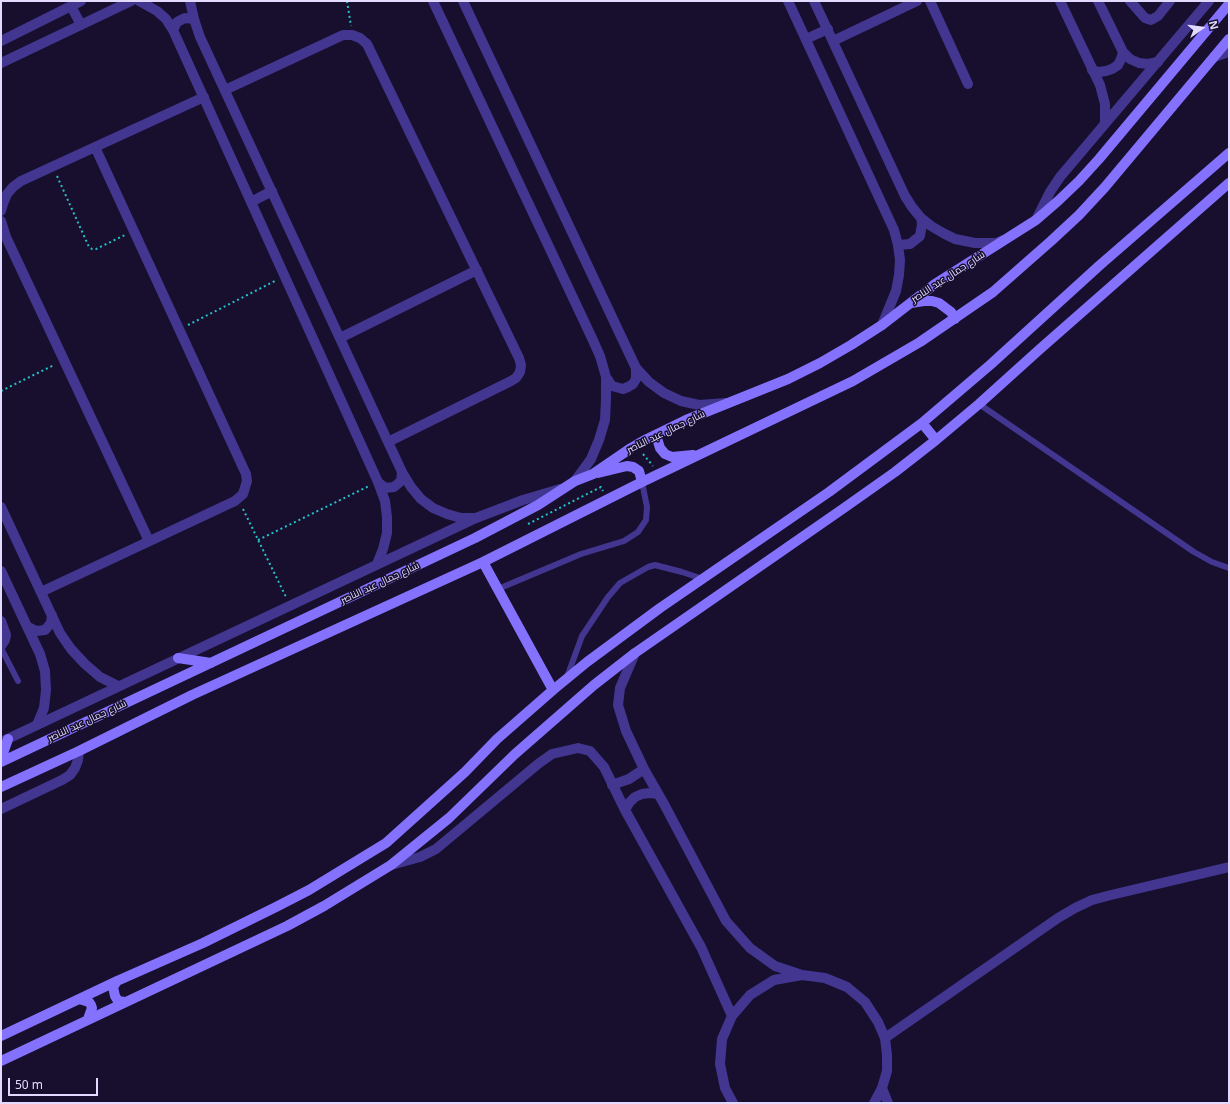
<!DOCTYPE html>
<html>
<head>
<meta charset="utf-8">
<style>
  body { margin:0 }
  #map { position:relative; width:1230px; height:1104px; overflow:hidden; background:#170f2d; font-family:"Noto Sans",sans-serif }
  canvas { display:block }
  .frame { position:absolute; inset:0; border:2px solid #e3dbff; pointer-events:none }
  .north { position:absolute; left:1182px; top:8px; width:40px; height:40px; -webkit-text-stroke:3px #170f2d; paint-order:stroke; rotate:76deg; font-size:11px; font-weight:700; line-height:16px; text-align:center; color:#e3dbff }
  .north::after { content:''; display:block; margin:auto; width:14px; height:18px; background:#e3dbff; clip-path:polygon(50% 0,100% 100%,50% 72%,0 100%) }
  .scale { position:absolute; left:8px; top:1078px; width:90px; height:18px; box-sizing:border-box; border:2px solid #e3dbff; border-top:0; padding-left:5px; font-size:12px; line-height:14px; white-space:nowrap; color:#e3dbff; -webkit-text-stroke:3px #170f2d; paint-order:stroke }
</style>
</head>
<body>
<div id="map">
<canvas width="1230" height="1104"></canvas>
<div class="frame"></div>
<div class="north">N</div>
<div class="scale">50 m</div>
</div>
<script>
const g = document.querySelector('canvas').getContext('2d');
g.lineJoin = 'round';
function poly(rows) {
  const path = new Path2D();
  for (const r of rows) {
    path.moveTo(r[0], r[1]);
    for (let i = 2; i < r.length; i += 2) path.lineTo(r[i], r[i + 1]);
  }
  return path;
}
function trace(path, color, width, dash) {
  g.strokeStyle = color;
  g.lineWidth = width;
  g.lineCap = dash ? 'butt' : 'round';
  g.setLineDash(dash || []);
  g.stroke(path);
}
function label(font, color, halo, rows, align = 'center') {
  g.font = font + ' "Noto Sans",Cairo,sans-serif';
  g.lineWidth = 3;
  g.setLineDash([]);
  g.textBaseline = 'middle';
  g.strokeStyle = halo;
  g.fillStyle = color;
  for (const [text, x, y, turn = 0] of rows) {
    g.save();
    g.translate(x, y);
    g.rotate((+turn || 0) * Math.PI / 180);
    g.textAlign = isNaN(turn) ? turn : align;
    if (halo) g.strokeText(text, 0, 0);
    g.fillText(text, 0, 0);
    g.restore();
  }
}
trace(poly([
  [347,1,351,26],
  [57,176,89,247,92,249,96,249,125,235],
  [188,325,275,281],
  [1,391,54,365],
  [643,454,653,466],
  [243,509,286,597],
  [528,524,601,487,603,491],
  [258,540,369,486]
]), '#25c2c9', 2, [2, 3]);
trace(poly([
  [979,404,1194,552,1212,562,1229,568],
  [498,589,581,554,624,541,638,532,646,520,647,507,642,482],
  [1,648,18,681],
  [567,677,582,636,608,597,620,583,648,567,655,565,682,572,703,579]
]), '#433690', 6);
trace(poly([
  [139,1,157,11,166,19,173,30,378,482,385,501,387,517,387,533,383,549,377,564],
  [190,1,194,19,200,37,402,472,411,487,421,499,433,508,447,514,461,518,476,518],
  [433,1,591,336,600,356,606,377,606,399,605,420,599,440,591,459,575,481],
  [463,1,636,368,649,382,664,393,681,401,699,405,726,403],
  [788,1,894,230,898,245,900,260,899,275,896,291,882,325],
  [814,1,905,196,912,207,921,218,931,226,943,233,955,239,975,243,996,243,1003,240],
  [930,1,968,84],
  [1060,1,1100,85,1105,104,1105,123],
  [1098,1,1123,52,1130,59,1139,63,1148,64,1158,62],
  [1130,1,1145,18,1151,20,1158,16,1170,1],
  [71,6,81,25],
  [173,30,177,22,185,18,194,19],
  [806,39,828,29],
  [1,41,81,1],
  [833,41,917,1],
  [1,63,131,1],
  [1092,70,1099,72,1106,71,1112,69,1118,65,1121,59,1123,52],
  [225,90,343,35,352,35,360,38,367,44,519,358,521,365,520,372,516,378,511,381,388,442],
  [251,202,272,191],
  [1,211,3,204,7,194,13,187,21,181,204,97],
  [1,221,6,237,149,541],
  [898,245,910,244,920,236,922,224,921,218],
  [340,338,477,270],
  [606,377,612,386,623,389,628,387,633,384,636,379,636,368],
  [378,482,385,488,394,487,401,481,402,472],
  [1,507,60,633,71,649,85,664,100,677,118,686],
  [1,571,40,654,45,671,46,690,44,708,37,725],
  [41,592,235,501,243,494,247,481,246,474,95,147],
  [1,621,6,635,5,640,1,646],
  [28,627,36,631,45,630,51,623,52,615],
  [635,653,620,688,618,705,626,731,644,769,664,804,726,921,750,948,775,966,802,975],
  [612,785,629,779,644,769],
  [625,810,629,803,635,797,642,794,650,793,658,794],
  [391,865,420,857,436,849,538,764,552,754,578,748,590,751,604,767,625,810,701,947,732,1016],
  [885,1038,1058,918,1075,908,1092,900,1111,895,1229,867],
  [882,1088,888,1103],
  [733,1103,725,1088,720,1064,722,1039,732,1016,750,995,774,980,802,975,825,978,847,987,865,1002,878,1022,885,1038,887,1055,887,1071,882,1088,874,1103]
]), '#433690', 10);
trace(poly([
  [1214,57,1229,52],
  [1037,218,1050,192,1060,177,1209,1],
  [1,742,476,518,523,500,560,489],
  [1,809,62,780,70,775,75,768,78,760,79,751]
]), '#433690', 10);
trace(poly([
  [911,303,924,301,932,301,939,303,951,312,955,319],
  [922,423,936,440],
  [656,435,660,448,665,454,672,457,693,455],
  [598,473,627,466,633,467,639,471,642,482],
  [483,562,553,690],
  [178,658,211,663],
  [1,759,8,739],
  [1,762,475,538,538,505,575,481,593,474,631,448,643,441,686,420,788,379,820,363,851,345,882,325,935,284,1036,220,1058,201,1079,181,1099,159,1229,4],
  [1,787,79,751,192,695,483,562,642,482,853,381,920,342,993,292,1051,241,1079,215,1105,187,1229,39],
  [117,981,113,987,115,996,118,1001,125,1002],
  [79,999,89,1002,91,1005,92,1008,88,1019],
  [1,1036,117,981,203,943,276,907,309,890,386,843,465,772,497,739,553,690,587,662,660,608,829,492,922,423,990,365,1100,265,1229,153],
  [1,1061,287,926,324,906,391,865,449,818,515,754,594,685,635,653,844,508,895,472,936,440,979,404,1040,349,1229,183]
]), '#8472ff', 10);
label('10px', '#e3dbff', '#170f2d', [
  ["شارع جمال عبد الناصر",948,277,-33],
  ["شارع جمال عبد الناصر",666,432,-26],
  ["شارع جمال عبد الناصر",380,583,-25],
  ["شارع جمال عبد الناصر",87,721,-25]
]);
</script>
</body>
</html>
